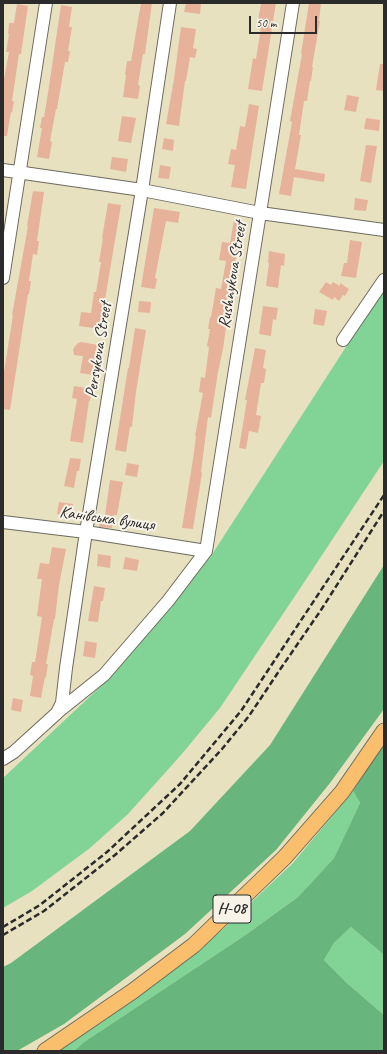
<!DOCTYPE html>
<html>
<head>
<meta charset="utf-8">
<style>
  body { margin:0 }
  #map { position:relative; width:387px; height:1054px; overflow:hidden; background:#e8e1bf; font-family:Caveat,sans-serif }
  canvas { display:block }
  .frame { position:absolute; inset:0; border:4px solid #2b2b2b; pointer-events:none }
  .scale { position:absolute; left:249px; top:16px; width:68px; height:18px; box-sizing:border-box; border:2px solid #2b2b2b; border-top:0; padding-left:5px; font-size:12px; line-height:14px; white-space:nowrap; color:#2b2b2b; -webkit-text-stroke:3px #f7f3e8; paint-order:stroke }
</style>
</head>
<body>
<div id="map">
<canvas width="387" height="1054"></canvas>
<div class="frame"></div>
<div class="scale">50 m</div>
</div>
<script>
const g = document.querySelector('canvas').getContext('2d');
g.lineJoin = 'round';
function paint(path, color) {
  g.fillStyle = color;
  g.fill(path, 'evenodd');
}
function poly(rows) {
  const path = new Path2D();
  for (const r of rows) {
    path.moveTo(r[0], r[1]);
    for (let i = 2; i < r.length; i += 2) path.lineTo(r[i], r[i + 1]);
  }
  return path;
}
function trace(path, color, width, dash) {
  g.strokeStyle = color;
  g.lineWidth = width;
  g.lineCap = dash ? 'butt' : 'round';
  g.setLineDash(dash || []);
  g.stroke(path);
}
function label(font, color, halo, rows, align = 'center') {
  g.font = font + ' Caveat,sans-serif';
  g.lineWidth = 4;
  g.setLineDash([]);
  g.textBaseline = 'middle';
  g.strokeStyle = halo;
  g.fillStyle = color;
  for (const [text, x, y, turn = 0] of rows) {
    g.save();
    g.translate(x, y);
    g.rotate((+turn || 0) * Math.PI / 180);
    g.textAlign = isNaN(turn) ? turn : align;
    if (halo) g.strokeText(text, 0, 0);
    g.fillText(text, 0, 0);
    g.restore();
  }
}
paint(poly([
  [384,288,384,461,303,584,220,708,181,755,128,814,90,848,32,891,3,908,3,778,99,688,211,556],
  [353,791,360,803,334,858,298,897,244,936,84,1042,74,1051,58,1051,101,1023,222,930,293,863],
  [351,927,384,955,384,1015,348,984,324,960,334,943]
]), '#81d495');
paint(poly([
  [384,565,384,709,330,783,276,850,185,934,64,1024,17,1051,3,1051,3,967,11,963,190,831,270,745],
  [384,742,384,955,351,927,334,943,324,960,348,984,384,1015,384,1051,74,1051,84,1042,244,936,298,897,334,858,360,803,353,791]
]), '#68b67e');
paint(poly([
  [141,3,152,3,145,54,143,54,138,85,140,86,138,99,123,97,126,75,125,75,127,61,131,61],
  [186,3,201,3,200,14,184,12],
  [261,3,276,3,262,91,248,89,253,58,256,59,261,27,257,26],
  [309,3,321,3,319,21,320,21,312,67,313,67,311,81,310,81,307,101,304,101,299,135,301,135,295,169,325,174,324,182,294,177,291,196,279,194,292,122,290,121,302,54,301,54],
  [17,4,28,6,21,54,19,54,15,81,12,101,14,101,12,113,11,112,7,136,3,136,3,79,4,79,9,52,6,52,9,34,8,34,9,23,14,23],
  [61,5,72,7,69,27,72,27,68,51,70,51,68,62,65,62,57,109,56,109,50,141,52,142,49,159,37,157,42,128,40,128,42,117,44,117,48,93],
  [181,27,196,29,193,48,197,49,195,58,190,57,186,81,185,81,179,126,166,124,174,79],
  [380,64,384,64,384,91,376,90],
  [347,95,359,97,356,112,344,110],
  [249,104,259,106,246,189,231,187,235,165,228,164,231,149,236,150,240,126,245,127],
  [122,116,136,118,131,143,118,141],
  [366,118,380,120,379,131,364,129],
  [164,138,174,140,173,151,162,149],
  [366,145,377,146,371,183,360,181],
  [112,157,128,159,126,172,110,169],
  [160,165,171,167,169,179,158,178],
  [33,191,44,192,37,241,39,241,37,255,33,254,29,281,31,281,29,294,28,294,10,410,3,409,3,372,4,372,13,315,12,315,28,226,27,226],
  [355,198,368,200,366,211,354,210],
  [108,203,121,205,100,329,79,326,81,312,91,313,94,292,96,292,101,262,99,262,103,238,102,238],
  [154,208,180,212,178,223,166,221,155,278,157,279,155,289,141,287],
  [234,220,242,222,226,319,227,320,223,349,218,372,211,418,208,417,201,472,202,473,193,529,182,528,193,459,196,436,195,436,203,393,199,392,201,377,205,378,209,347,207,346,210,329,208,329,210,317,211,317,216,288,221,289,226,261,219,260,222,242,230,243],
  [350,240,362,242,356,278,341,276,344,263,347,263],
  [269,251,285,254,284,266,281,265,278,288,266,286,269,263,268,263],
  [326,282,331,285,333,282,340,286,340,283,349,289,345,296,343,295,339,301,334,297,333,300,319,292],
  [139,301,151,302,150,313,138,312],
  [263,306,278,308,276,320,273,319,271,336,259,334],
  [315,309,327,311,324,326,313,324],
  [135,328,146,330,136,392,132,427,130,427,126,452,115,450,128,368,129,368],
  [81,342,98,345,93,375,80,373,83,356,74,355,73,350,75,346,78,343],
  [255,348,266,350,263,368,266,369,264,383,261,383,256,415,261,416,258,433,249,431,246,449,239,448,247,400,245,400],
  [74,386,92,389,90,401,89,401,83,443,70,441,77,399,72,398],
  [70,458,81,459,79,471,77,471,74,488,64,486],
  [127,463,139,465,137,477,125,475],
  [110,480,123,482,117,515,114,515,112,528,99,527,100,521,104,522],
  [59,502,73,504,71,516,57,514],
  [52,547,66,549,59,585,55,619,54,619,50,642,46,664,48,664,46,678,45,677,41,698,30,696,33,676,30,675,32,662,35,662,42,617,37,616,42,579,37,579,40,563,49,564],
  [98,554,111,556,110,568,97,566],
  [125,557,139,560,137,571,123,569],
  [94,586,105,588,103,601,101,601,98,622,88,621],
  [85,641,97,643,95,658,83,656],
  [13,698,23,700,21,712,11,710]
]), '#e6b39a');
const minor = poly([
  [3,170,142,190,260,213,384,230],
  [3,278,46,3],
  [343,340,384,280],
  [3,522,86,532,206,551],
  [59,711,104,675,168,601,206,551,260,213,293,3],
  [3,759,14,752,57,713,62,703,66,668,86,532,142,190,170,3]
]);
const major = poly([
  [45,1051,133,991,194,945,285,857,342,792,384,731]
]);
trace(minor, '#6d6b5f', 14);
trace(major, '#6d6b5f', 17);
trace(minor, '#fff', 12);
trace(major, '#f9bf6d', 15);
trace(poly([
  [3,927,40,905,107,852,180,784,241,711,384,495],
  [3,935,44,911,115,855,163,813,222,749,249,716,279,671,321,610,384,511]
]), '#2b2b2b', 2.5, [6, 3]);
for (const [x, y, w] of [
  [232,909,38]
]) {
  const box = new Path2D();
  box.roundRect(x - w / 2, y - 14, w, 28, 3);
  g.fillStyle = '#f7f3e8';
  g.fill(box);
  trace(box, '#2b2b2b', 1);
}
label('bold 16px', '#2b2b2b', null, [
  ["Н-08",232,909]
]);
label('17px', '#2b2b2b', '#f7f3e8', [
  ["Rushnykova Street",233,275,-81],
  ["Persykova Street",99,350,-81],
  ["Канівська вулиця",107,519,8]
]);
</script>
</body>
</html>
